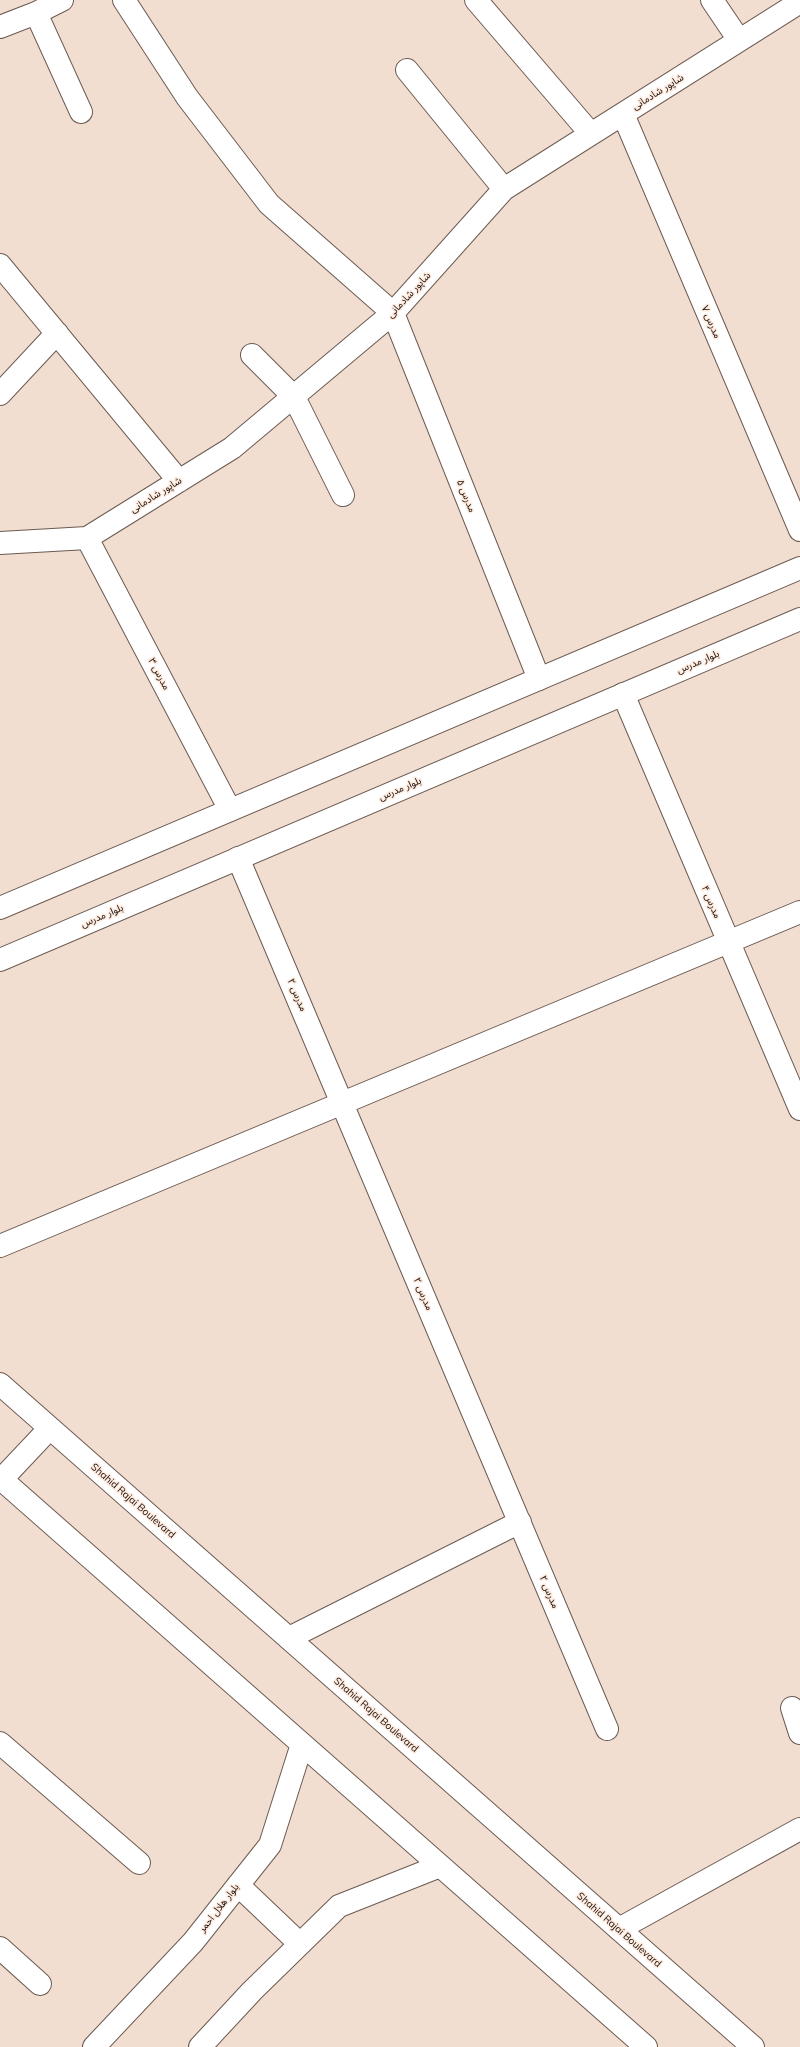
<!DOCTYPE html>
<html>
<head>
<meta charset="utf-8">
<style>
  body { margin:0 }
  canvas { display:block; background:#f2ddd1 }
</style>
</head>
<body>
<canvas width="800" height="2047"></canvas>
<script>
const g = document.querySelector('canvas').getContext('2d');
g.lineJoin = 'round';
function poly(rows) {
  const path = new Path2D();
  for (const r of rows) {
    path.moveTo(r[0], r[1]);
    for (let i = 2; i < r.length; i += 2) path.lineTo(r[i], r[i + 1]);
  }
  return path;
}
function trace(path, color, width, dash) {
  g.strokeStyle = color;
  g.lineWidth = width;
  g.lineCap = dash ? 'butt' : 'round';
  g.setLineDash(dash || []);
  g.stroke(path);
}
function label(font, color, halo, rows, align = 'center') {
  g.font = font + ' Mulish,"Noto Sans Arabic",sans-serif';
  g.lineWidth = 3;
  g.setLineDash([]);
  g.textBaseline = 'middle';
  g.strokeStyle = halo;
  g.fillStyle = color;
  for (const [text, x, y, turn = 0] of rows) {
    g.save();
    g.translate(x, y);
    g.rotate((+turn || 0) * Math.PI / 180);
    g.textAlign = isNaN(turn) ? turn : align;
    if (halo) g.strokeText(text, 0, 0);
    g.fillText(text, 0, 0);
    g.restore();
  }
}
const street = poly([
  [124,0,187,97,269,204,393,313,539,679],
  [476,0,591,134],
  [712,0,739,40],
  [36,13,81,112],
  [0,27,36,13,62,0],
  [407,70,504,189],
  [623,114,800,530],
  [0,265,179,481],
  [252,355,294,397,343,495],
  [0,394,57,333],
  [87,538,230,810],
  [0,543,87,538,232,448,393,313,504,189,800,2],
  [623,694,800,1109],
  [238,858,607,1729],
  [0,1246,800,912],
  [289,1638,520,1522],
  [792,1708,800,1733],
  [0,1743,139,1863],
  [619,1929,800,1829],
  [0,1948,40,1984]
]);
const secondary = poly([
  [0,908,800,568],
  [0,960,800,619],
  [0,1384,753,2047],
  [0,1478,646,2047],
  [2,1479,50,1428],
  [238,1885,300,1944],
  [94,2047,193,1942,270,1845,302,1744],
  [200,2047,252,1991,339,1906,440,1866]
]);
trace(street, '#6c5b51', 24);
trace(secondary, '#6c5b51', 24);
trace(street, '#fff', 22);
trace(secondary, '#fff', 22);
label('10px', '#17100c', '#ffeade', [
  ["شاپور شادمانی",658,92,-32],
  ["شاپور شادمانی",409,295,-47],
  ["مدرس ۷",711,322,67],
  ["شاپور شادمانی",156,495,-32],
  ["مدرس ۵",466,496,68],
  ["بلوار مدرس",698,662,-23],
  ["مدرس ۳",159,674,62],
  ["بلوار مدرس",400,789,-23],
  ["مدرس ۴",711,902,67],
  ["بلوار مدرس",102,916,-23],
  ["مدرس ۲",297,995,67],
  ["مدرس ۲",423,1294,67],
  ["Shahid Rajai Boulevard",133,1501,41],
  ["مدرس ۲",549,1592,67],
  ["Shahid Rajai Boulevard",376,1715,41],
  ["بلوار هلال احمر",219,1908,-52],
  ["Shahid Rajai Boulevard",619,1930,41]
]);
</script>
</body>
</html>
